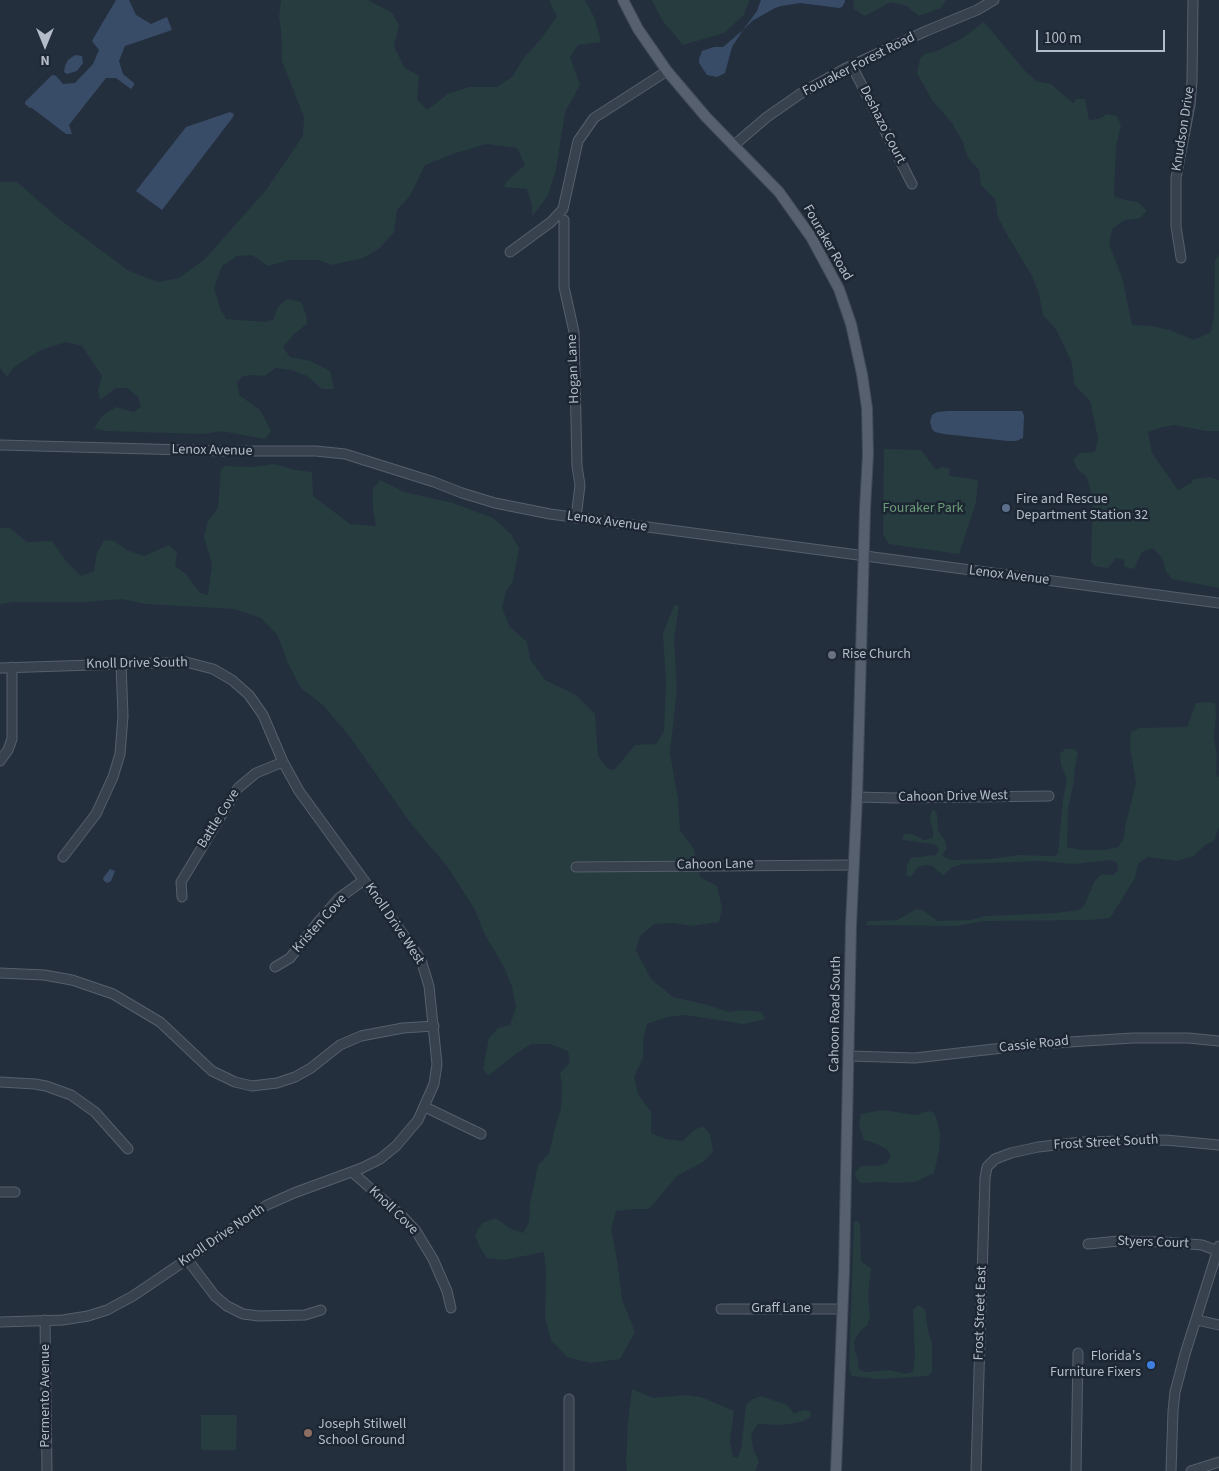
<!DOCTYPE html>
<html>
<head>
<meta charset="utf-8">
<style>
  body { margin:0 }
  #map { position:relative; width:1219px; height:1471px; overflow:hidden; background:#242f3e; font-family:"Source Sans 3",sans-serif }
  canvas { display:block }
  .north { position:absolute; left:20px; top:20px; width:50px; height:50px; -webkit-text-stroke:4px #1d2633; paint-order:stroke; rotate:180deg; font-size:14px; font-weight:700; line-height:20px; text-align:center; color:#b4bcc9 }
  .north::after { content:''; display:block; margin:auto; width:18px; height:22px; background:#b4bcc9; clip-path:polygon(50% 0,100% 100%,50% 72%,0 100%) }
  .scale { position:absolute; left:1036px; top:30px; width:129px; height:22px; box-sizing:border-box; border:2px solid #b4bcc9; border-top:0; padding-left:6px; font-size:15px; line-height:18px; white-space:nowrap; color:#b4bcc9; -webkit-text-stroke:4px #1d2633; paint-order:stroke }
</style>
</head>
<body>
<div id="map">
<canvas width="1219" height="1471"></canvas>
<div class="north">N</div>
<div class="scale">100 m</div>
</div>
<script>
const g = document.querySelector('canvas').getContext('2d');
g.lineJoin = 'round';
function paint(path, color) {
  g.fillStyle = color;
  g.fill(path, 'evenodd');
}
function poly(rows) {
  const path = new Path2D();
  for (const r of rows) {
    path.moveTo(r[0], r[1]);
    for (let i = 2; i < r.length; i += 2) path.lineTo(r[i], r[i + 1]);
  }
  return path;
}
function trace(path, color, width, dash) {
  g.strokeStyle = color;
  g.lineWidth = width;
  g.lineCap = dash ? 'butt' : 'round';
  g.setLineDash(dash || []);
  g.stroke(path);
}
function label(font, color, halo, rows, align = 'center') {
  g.font = font + ' "Source Sans 3",sans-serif';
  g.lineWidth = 5;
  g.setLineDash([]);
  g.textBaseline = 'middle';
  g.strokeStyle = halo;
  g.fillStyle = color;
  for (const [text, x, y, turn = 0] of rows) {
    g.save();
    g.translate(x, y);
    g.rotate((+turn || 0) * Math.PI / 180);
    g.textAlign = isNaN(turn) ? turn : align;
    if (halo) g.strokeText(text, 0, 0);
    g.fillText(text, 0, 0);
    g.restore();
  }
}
paint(poly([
  [281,0,368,0,392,13,399,25,394,46,404,67,419,76,417,99,427,110,448,94,469,87,497,87,512,77,523,59,541,39,557,16,549,0,585,0,595,19,601,42,578,45,570,57,580,85,565,112,556,170,547,197,532,216,532,205,527,189,504,187,507,181,525,165,517,148,486,144,453,154,425,165,410,196,397,210,394,232,379,249,363,258,332,265,319,260,289,260,268,266,252,255,237,256,222,266,214,288,220,308,226,319,266,322,274,319,278,307,287,299,301,302,306,314,307,324,294,334,283,347,290,357,310,361,330,371,334,389,322,389,307,376,291,370,275,368,265,376,255,375,243,376,237,383,239,395,260,410,271,431,265,439,221,431,203,434,106,431,94,428,102,416,116,407,134,412,141,407,138,397,127,388,116,388,100,400,98,390,102,376,82,346,66,342,41,350,14,367,7,377,0,368,0,182,17,182,58,218,129,271,158,282,179,278,205,259,266,190,303,136,304,117,282,61,281,30,279,18],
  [652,0,750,0,743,16,724,33,683,45,662,20],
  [853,0,946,0,941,8,919,16,907,6,891,2,865,16,854,9],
  [984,22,1025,71,1036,81,1051,84,1073,103,1077,99,1085,99,1089,120,1099,119,1107,114,1117,116,1121,125,1116,146,1114,196,1125,200,1138,202,1147,211,1140,218,1125,220,1112,229,1109,244,1122,277,1132,325,1151,326,1170,330,1194,340,1211,332,1214,317,1215,260,1219,255,1219,431,1206,431,1175,425,1162,427,1148,432,1152,453,1178,490,1191,483,1194,479,1209,477,1219,480,1219,588,1172,579,1166,571,1162,558,1153,548,1142,552,1134,569,1125,567,1124,560,1116,558,1108,568,1094,566,1091,561,1093,501,1087,477,1077,469,1073,460,1080,453,1095,452,1098,438,1090,401,1074,384,1072,363,1056,329,1043,315,1039,294,1032,276,1006,233,998,217,995,199,981,185,979,170,968,158,962,140,952,123,932,100,917,73,920,59,925,54,937,51,961,39],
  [884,449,921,450,936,470,942,467,950,469,949,476,978,480,976,502,959,554,889,544,883,534],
  [274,464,295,470,312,472,313,496,350,524,376,526,373,509,373,489,380,480,404,492,453,503,493,518,511,534,519,548,513,581,506,592,502,608,510,627,527,642,530,659,545,680,576,695,595,714,598,756,608,769,614,770,635,745,656,744,664,731,666,684,663,633,674,606,679,605,674,640,677,689,670,753,678,799,680,830,694,849,700,877,717,886,722,908,719,922,691,926,674,923,654,924,640,936,636,950,651,979,673,997,704,1004,729,1012,743,1010,761,1012,765,1019,744,1024,685,1015,667,1017,647,1024,643,1040,643,1058,634,1077,638,1094,651,1112,651,1133,666,1139,683,1141,694,1130,703,1126,710,1134,713,1152,703,1162,678,1175,649,1209,635,1209,616,1211,611,1229,617,1260,622,1299,635,1332,620,1359,590,1363,567,1357,551,1340,545,1317,546,1273,544,1252,504,1260,487,1258,479,1246,475,1235,482,1223,496,1218,509,1228,523,1233,529,1222,530,1204,538,1165,549,1154,554,1132,561,1109,562,1086,560,1073,570,1063,568,1051,550,1044,531,1044,517,1053,489,1075,483,1070,489,1038,498,1028,510,1025,516,1007,512,987,504,967,484,933,475,910,447,866,412,825,350,737,323,705,301,688,288,663,277,634,261,618,234,609,146,604,122,599,84,602,16,602,0,604,0,528,10,528,27,542,52,541,66,561,81,576,94,571,97,553,104,540,114,541,126,550,144,556,169,545,177,553,175,566,186,574,200,593,208,595,212,564,204,537,208,521,218,508,221,469,225,466,252,467],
  [1206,702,1215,703,1216,714,1214,736,1217,758,1216,774,1219,777,1219,827,1214,841,1205,845,1194,856,1177,861,1148,857,1138,864,1135,878,1110,918,1089,920,984,921,957,926,866,925,868,921,897,920,917,909,922,910,938,921,970,920,985,916,1056,913,1079,910,1084,906,1094,882,1102,874,1113,875,1118,870,1117,863,1111,860,1074,864,1039,861,963,864,953,867,943,875,932,866,926,865,918,867,911,877,906,875,907,865,911,858,936,855,939,849,934,844,902,840,904,834,912,834,924,840,933,838,933,830,930,819,931,813,934,809,937,815,938,830,945,841,947,848,942,856,952,860,991,859,1019,855,1053,856,1058,854,1063,800,1067,779,1061,765,1060,754,1065,749,1074,749,1078,753,1075,766,1074,781,1068,809,1067,847,1081,850,1104,850,1118,847,1124,838,1125,827,1136,783,1130,746,1131,732,1139,728,1187,727,1196,703],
  [882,1110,916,1115,929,1111,934,1113,937,1120,940,1135,939,1151,934,1173,915,1182,896,1183,880,1182,860,1183,855,1176,856,1171,862,1166,878,1166,887,1163,891,1156,887,1149,875,1143,864,1140,859,1125,861,1114],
  [857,1221,860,1224,861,1260,863,1263,871,1268,868,1296,870,1317,867,1326,861,1330,854,1341,855,1351,858,1360,859,1369,865,1372,890,1370,905,1374,913,1372,915,1357,913,1310,918,1305,925,1309,928,1331,932,1343,932,1372,928,1376,878,1379,852,1376,849,1370,854,1222],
  [632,1389,653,1398,684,1395,701,1397,734,1411,730,1441,733,1457,737,1458,741,1449,746,1405,751,1400,761,1396,787,1405,794,1414,804,1410,810,1411,811,1416,804,1421,790,1424,779,1425,758,1424,751,1434,753,1448,759,1462,755,1471,627,1471,626,1464,628,1421],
  [201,1415,237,1415,236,1450,201,1450]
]), '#263c3f');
paint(poly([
  [116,0,129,0,136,15,151,24,167,17,172,30,125,46,119,61,123,74,134,83,134,85,131,89,116,78,106,78,69,125,72,134,66,134,32,108,30,108,25,104,25,102,52,75,56,76,63,84,75,83,93,64,99,50,92,41,93,39],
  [761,0,845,0,845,2,842,7,839,8,800,3,781,6,775,8,752,21,743,30,732,47,725,73,717,77,707,75,699,63,699,59,702,51,714,47,723,47,743,30,757,11],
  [75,55,82,56,83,63,77,71,67,74,64,72,65,66,68,60],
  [230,112,234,114,233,117,162,210,136,191,186,127],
  [948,411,1022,411,1024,416,1023,438,1016,441,1008,441,944,434,935,432,932,429,930,422,932,415,937,412],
  [110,869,115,871,111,881,107,883,104,881,103,878]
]), '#394c67');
const minor = poly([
  [852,66,912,184],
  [733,146,767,117,803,92,844,69,926,31,977,10,994,0],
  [564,220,564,287,574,332,577,466,580,485,576,518],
  [510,252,551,222,563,209,578,141,594,118,667,71],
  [1181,258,1176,226,1176,178,1190,105,1192,81,1193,0],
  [0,445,225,451,316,451,345,454,434,482,462,493,495,503,550,514,1219,603],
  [0,668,186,662,213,669,232,680,249,695,263,715,283,762,299,791,395,923,421,960,429,986,437,1064,434,1084,418,1120,396,1146,380,1159,362,1168,294,1193,267,1205,133,1296,107,1310,88,1316,63,1320,0,1322],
  [0,761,8,750,12,739,12,667],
  [857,797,895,798,1049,796],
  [63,857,96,814,113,777,120,754,123,716,121,664],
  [576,867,854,865],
  [182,897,181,882,238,788,256,773,283,762],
  [275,967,290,958,319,921,339,898,364,880],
  [0,973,44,975,72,980,113,994,160,1022,212,1071,235,1082,252,1086,277,1083,295,1077,311,1068,340,1045,361,1036,403,1028,434,1026],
  [849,1056,915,1058,1038,1044,1133,1038,1188,1038,1219,1041],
  [0,1082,35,1084,46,1086,71,1095,95,1112,128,1149],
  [425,1107,481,1134],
  [352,1172,403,1217,416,1231,433,1259,447,1291,451,1308],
  [0,1192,15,1192],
  [1088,1244,1119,1241,1164,1242,1202,1245,1218,1251],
  [187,1259,215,1296,227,1306,243,1314,259,1316,305,1315,321,1310],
  [721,1309,842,1309],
  [45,1320,47,1471],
  [1197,1320,1219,1325],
  [569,1399,569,1471],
  [976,1471,985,1178,987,1167,995,1159,1011,1153,1038,1147,1082,1142,1166,1140,1219,1145],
  [1076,1471,1078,1353],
  [1171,1471,1173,1411,1175,1392,1185,1354,1219,1246],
  [1191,1471,1219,1462]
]);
const major = poly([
  [623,0,638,29,667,71,706,117,779,192,811,237,839,289,851,324,862,374,867,408,868,454,865,509,857,797,851,925,844,1272,836,1471]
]);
trace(minor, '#565f6c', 11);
trace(major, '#414a57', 12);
trace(minor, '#38414e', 9);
trace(major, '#56606e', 10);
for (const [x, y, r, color] of [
  [1006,508,5,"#5c6f8a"],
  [832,655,5,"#6b7280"],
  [1151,1365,5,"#3f7fe0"],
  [308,1433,5,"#8d6e63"]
]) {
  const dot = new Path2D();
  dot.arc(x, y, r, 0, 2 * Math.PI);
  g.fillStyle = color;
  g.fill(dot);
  trace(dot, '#1d2633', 2);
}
label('14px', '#b4bcc9', '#1d2633', [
  ["Fouraker Forest Road",859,65,-27],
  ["Deshazo Court",882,125,63],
  ["Knudson Drive",1184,129,-81],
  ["Fouraker Road",827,243,60],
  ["Hogan Lane",574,369,-92],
  ["Lenox Avenue",212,451,1],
  ["Lenox Avenue",607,522,8],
  ["Lenox Avenue",1009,576,7],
  ["Knoll Drive South",137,664,-1],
  ["Cahoon Drive West",953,797,-1],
  ["Battle Cove",219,819,-58],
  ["Cahoon Lane",715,865,-1],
  ["Kristen Cove",320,924,-48],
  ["Knoll Drive West",394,924,56],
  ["Cahoon Road South",836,1014,-89],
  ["Cassie Road",1034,1045,-6],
  ["Frost Street South",1106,1143,-3],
  ["Knoll Cove",393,1211,44],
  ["Knoll Drive North",222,1236,-34],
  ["Styers Court",1153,1243,2],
  ["Graff Lane",781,1309],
  ["Frost Street East",981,1313,-88],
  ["Permento Avenue",46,1396,-90]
]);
label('14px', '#b4bcc9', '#1d2633', [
  ["Fire and Rescue",1016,500],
  ["Department Station 32",1016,516],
  ["Rise Church",842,655],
  ["Florida's",1141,1357,"right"],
  ["Furniture Fixers",1141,1373,"right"],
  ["Joseph Stilwell",318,1425],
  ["School Ground",318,1441]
], 'left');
label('14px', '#6b9a76', '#1d2633', [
  ["Fouraker Park",923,509]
]);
</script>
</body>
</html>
